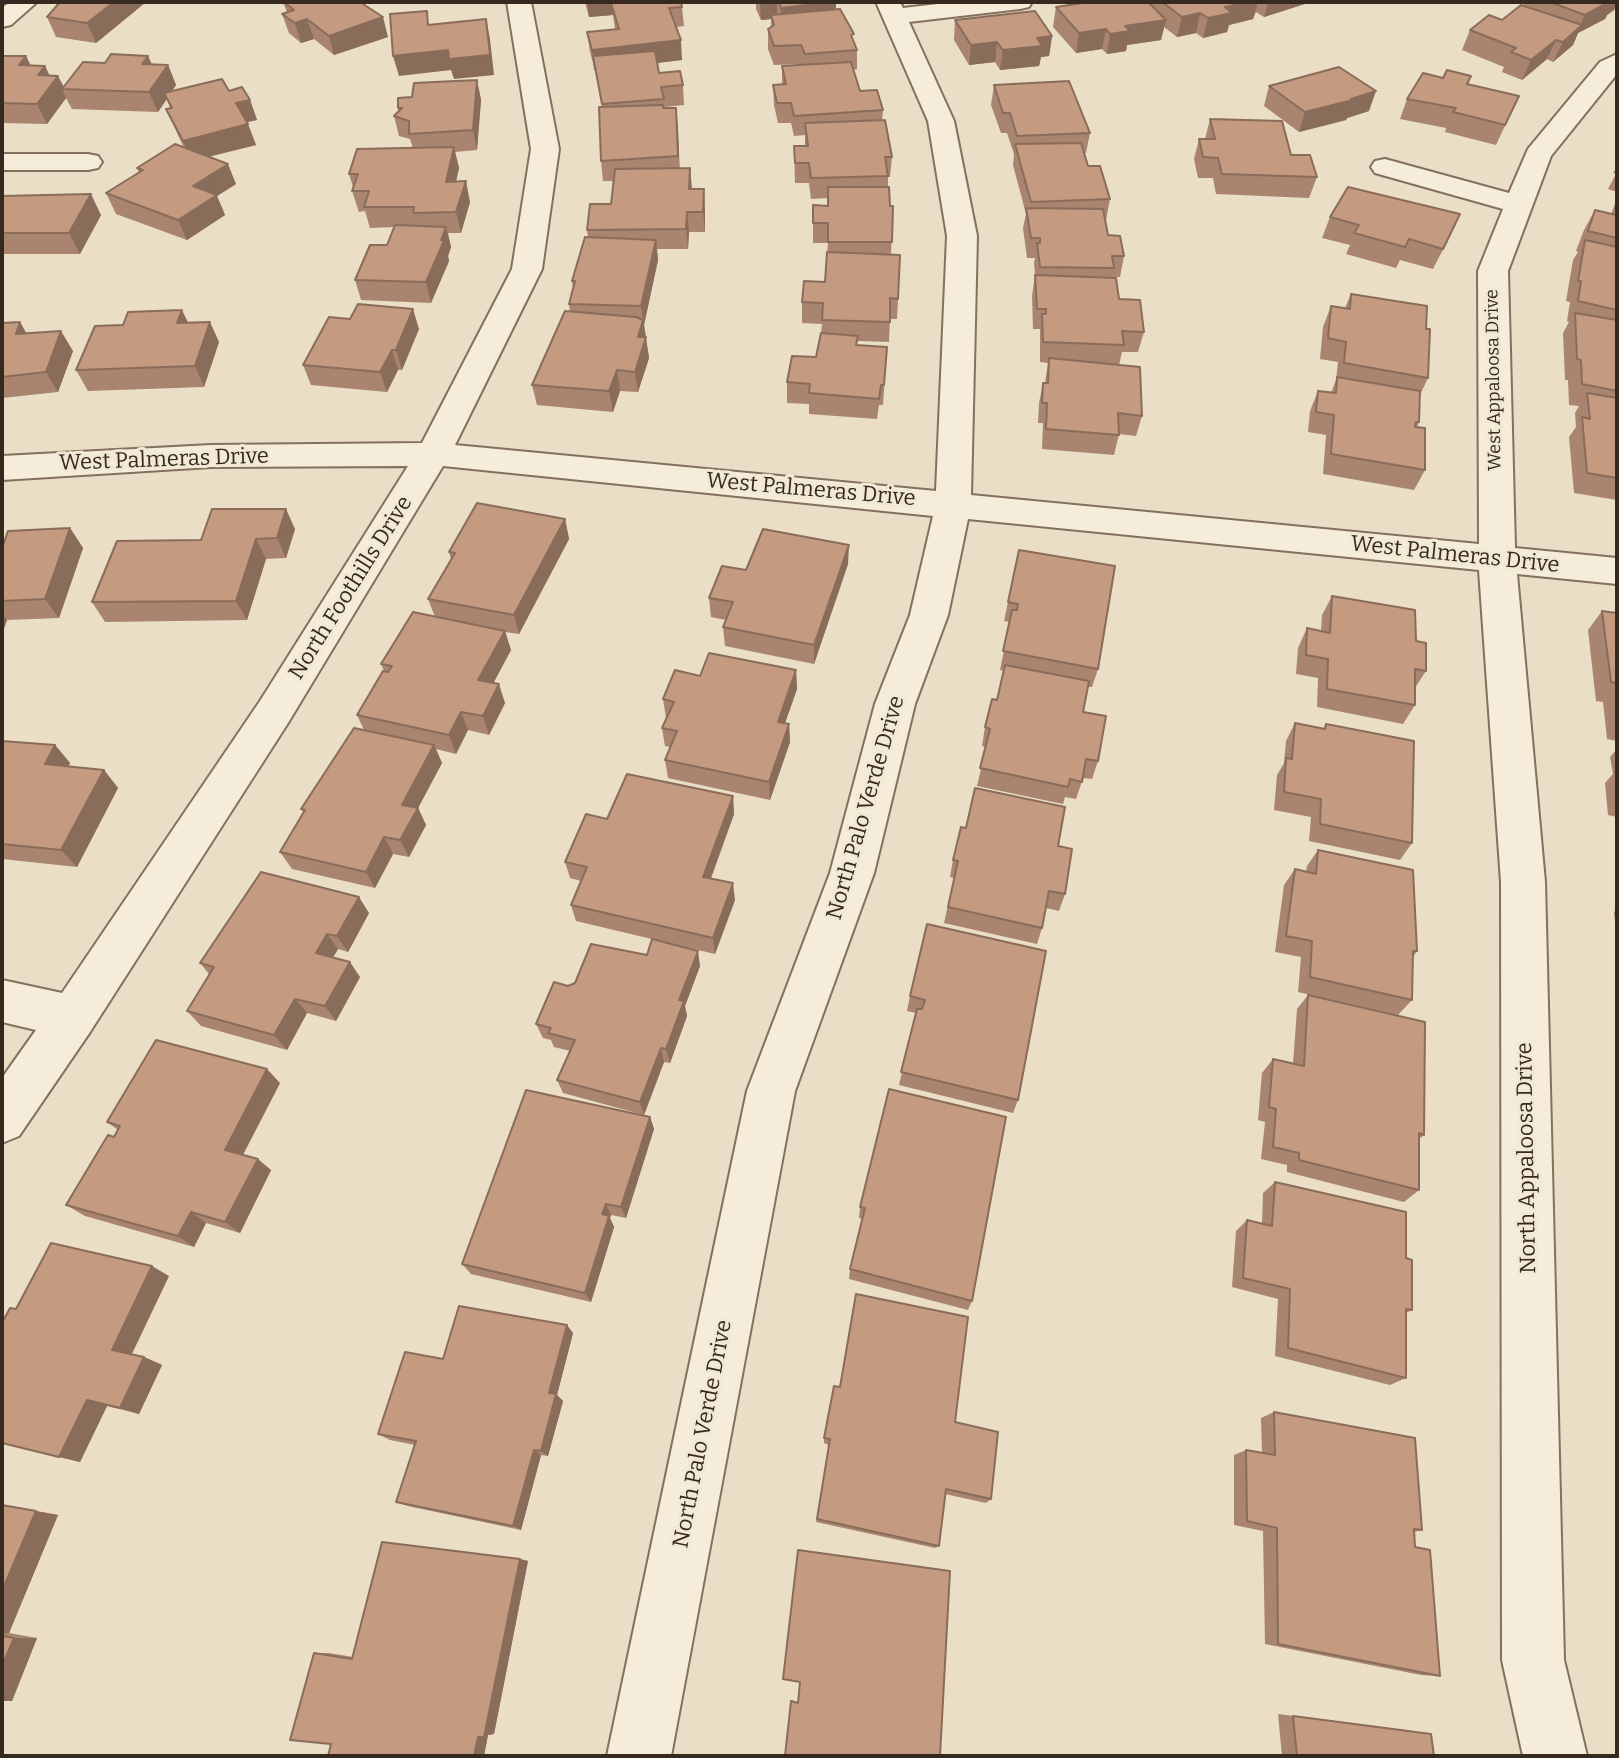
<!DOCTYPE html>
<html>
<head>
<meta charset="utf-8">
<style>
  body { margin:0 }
  #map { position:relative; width:1619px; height:1758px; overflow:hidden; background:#eadec6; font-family:Bitter,serif }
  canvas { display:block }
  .frame { position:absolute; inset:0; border:4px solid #352920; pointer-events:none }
</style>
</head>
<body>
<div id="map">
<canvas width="1619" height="1758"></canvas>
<div class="frame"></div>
</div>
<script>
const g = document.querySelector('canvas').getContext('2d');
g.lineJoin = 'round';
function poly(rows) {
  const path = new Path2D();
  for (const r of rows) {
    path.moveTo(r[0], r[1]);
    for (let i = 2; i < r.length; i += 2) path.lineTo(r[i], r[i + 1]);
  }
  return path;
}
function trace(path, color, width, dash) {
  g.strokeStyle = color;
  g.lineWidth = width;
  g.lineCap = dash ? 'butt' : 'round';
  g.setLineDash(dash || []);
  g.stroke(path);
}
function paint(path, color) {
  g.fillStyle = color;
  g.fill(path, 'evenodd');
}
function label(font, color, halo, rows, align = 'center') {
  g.font = font + ' Bitter,serif';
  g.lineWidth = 6;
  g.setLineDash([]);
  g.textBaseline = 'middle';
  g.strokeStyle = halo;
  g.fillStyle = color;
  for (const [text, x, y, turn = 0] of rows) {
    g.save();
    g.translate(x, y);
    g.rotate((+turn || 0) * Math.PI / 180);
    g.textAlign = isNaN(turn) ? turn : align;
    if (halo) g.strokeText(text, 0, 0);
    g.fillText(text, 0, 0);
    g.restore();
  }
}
const minor = poly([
  [10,2,37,2,11,25,2,27,2,8,10,2],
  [507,2,531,2,559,149,542,269,455,445,936,491,947,236,928,121,876,2,900,2,903,8,955,2,1032,2,1029,7,1020,9,909,22,954,121,977,236,971,495,1479,544,1478,271,1503,209,1375,173,1371,167,1375,161,1385,159,1509,193,1528,149,1600,62,1617,54,1617,74,1551,156,1508,271,1515,548,1617,558,1617,584,1517,574,1545,882,1564,1660,1587,1756,1523,1756,1502,1660,1501,882,1479,570,968,519,948,615,915,704,874,873,795,1091,671,1756,607,1756,747,1091,830,873,875,704,910,615,933,516,443,466,288,723,90,1032,19,1136,2,1143,2,1078,36,1030,2,1022,2,980,62,993,260,701,408,466,211,467,2,480,2,456,211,445,422,443,512,269,531,149,507,2],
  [2,154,88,154,98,156,102,162,98,168,88,170,2,170,2,154]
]);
trace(minor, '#84705e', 4);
paint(minor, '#f5ecd9');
paint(poly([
  [146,2,96,43,56,37,47,17],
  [283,2,360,2,388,37,334,55,314,39,301,43,289,33,282,14,287,12],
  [585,2,681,2,682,7,684,26,676,27,682,60,657,63,659,73,683,85,684,105,664,107,664,108,676,108,679,168,705,210,705,232,689,232,688,249,657,249,658,260,644,325,649,358,638,392,620,391,613,412,537,405,532,385,570,312,569,304,573,288,572,281,588,237,587,230,611,204,614,181,603,181,601,161,602,107,595,70,590,52,587,32,615,29,613,15,589,17],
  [756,2,836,2,836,10,857,50,857,69,853,70,860,91,883,110,882,121,892,157,890,177,888,177,888,187,890,206,893,206,891,254,898,299,897,319,890,319,889,342,857,341,857,345,887,347,883,405,879,405,877,419,809,414,809,404,787,403,787,382,816,357,821,333,822,324,802,323,802,302,825,282,828,243,813,243,813,205,828,206,828,198,811,199,809,183,795,183,794,146,805,146,805,135,794,136,791,123,778,123,774,105,773,85,782,84,782,66,801,64,774,65,768,49,768,29,771,27,771,19,761,20,756,9],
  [1149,2,1311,2,1264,17,1256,12,1253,19,1229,25,1227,32,1203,38,1196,33,1177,37,1164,27,1161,40,1127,45,1126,51,1107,54,1102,49,1076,53,1053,27,1056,7],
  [1525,2,1617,2,1617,5,1614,10,1607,15,1605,19,1578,33,1573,45,1553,62,1547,59,1522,80,1502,72,1504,67,1462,50,1470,30,1502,20,1523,6],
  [955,20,1052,36,1049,56,1041,57,1039,66,1000,70,995,62,969,65,954,40],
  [2,56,26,56,30,66,45,66,49,75,64,87,105,63,148,56,152,64,168,65,176,85,172,91,229,91,250,100,257,120,247,122,256,145,208,157,236,184,217,196,225,215,187,240,116,214,106,193,139,173,137,168,184,148,166,109,170,108,167,99,158,112,72,109,66,98,47,124,2,123],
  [1471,76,1468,84,1519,96,1496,145,1445,132,1446,128,1400,119,1407,99,1443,78],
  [477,80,481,100,477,150,455,152,459,168,456,182,470,202,461,233,448,233,451,247,448,256,449,261,431,303,361,300,355,280,387,245,394,227,370,228,365,211,359,212,352,191,353,187,349,174,413,148,410,139,399,136,394,116,398,111,398,108,412,97],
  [994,85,1090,133,1086,153,1084,153,1088,166,1110,199,1106,220,1105,220,1108,235,1124,256,1120,277,1112,277,1112,278,1119,299,1144,332,1138,352,1122,352,1119,365,1142,416,1136,436,1119,434,1114,455,1042,449,1043,423,1038,423,1039,403,1043,383,1045,383,1048,363,1040,362,1040,329,1033,329,1032,296,1035,275,1034,263,1035,258,1027,258,1023,228,1026,214,1013,165,1014,154,1007,133,1001,133,991,105],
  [1269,86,1369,111,1347,118,1346,120,1299,132,1264,106],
  [1210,119,1291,155,1317,177,1309,198,1216,194,1213,178,1198,178,1194,159,1199,139,1205,139],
  [1617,167,1617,192,1608,189,1616,174,1613,173],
  [2,196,101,215,80,254,2,254],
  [1617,199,1617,500,1574,493,1569,437,1576,427,1575,413,1579,406,1569,405,1568,380,1565,380,1563,333,1569,322,1567,321,1570,302,1566,301,1573,260,1578,252,1576,251,1584,230,1595,210,1611,214],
  [1330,217,1451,234,1433,269,1400,260,1396,268,1346,254,1350,245,1322,238],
  [1351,294,1426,329,1428,378,1420,395,1419,422,1417,427,1425,470,1414,490,1323,474,1326,435,1308,432,1310,411,1318,391,1331,393,1336,380,1338,362,1320,359,1323,327,1331,306,1345,308],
  [20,322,26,333,73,351,58,392,2,398,2,323],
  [419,329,402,370,398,370,387,392,311,385,303,365],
  [219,342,204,387,88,391,76,370],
  [565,519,569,539,519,634,505,632,511,650,493,683,505,703,489,735,468,730,456,754,436,749,442,763,418,808,426,825,409,857,393,854,375,888,292,869,280,852,304,813,301,809,364,730,357,715,384,671,381,664,435,617,428,599,451,559,449,552],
  [70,528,83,548,59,618,7,620,2,634,2,548],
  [295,529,286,558,266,559,247,620,105,622,92,602,201,540],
  [1019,550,1098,669,1092,687,1088,687,1083,712,1098,761,1092,779,1083,778,1076,799,1065,797,1063,804,977,786,986,747,982,746,985,727,997,700,1004,671,1000,670,1010,622,1004,621],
  [848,564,814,664,725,646,723,627,726,620,711,617,709,598,746,570],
  [1332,596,1416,641,1426,671,1415,688,1415,705,1403,724,1317,707,1318,678,1296,674,1298,648,1307,628,1321,631,1322,615],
  [1602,611,1617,613,1617,741,1607,739,1603,702,1596,701,1588,630],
  [796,670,797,689,785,723,789,724,790,742,770,800,668,778,665,760,670,747,665,746,662,728,666,718,663,699,700,676],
  [1295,723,1323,729,1326,724,1412,843,1400,860,1309,841,1311,817,1274,810,1277,775,1284,763,1286,741],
  [2,741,55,745,70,763,68,767,104,770,118,788,77,867,2,859],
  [1617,749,1617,817,1608,815,1605,783,1613,774,1610,757],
  [733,796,734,814,711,879,735,900,715,954,576,921,571,905,581,881,570,878,565,862,607,819],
  [1058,846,1065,894,1059,911,1046,908,1042,928,1037,944,944,923,954,878,950,877,953,860],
  [1318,850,1417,951,1413,957,1412,1000,1398,1015,1298,992,1301,957,1275,952,1284,885,1295,869,1306,872,1307,866],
  [1617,909,1617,941,1614,912],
  [369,913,348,952,338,949,333,957,360,977,336,1021,307,1013,287,1050,201,1026,187,1011,209,974,200,963],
  [927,924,1018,1100,1013,1113,899,1085,916,1013,907,1011,910,996],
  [700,966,685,1006,687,1016,670,1063,664,1062,644,1115,563,1093,557,1080,570,1051,554,1047,551,1040,543,1038,536,1024,568,986],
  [1308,995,1424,1135,1419,1139,1419,1190,1404,1202,1287,1172,1287,1165,1261,1159,1265,1122,1258,1120,1262,1073,1273,1059,1293,1064,1297,1009],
  [280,1083,243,1155,271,1170,240,1233,206,1223,194,1247,85,1216,66,1205,118,1130,107,1122],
  [889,1089,972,1301,968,1310,849,1279,850,1269,863,1219,859,1218,860,1207],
  [650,1117,654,1129,626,1218,611,1215,610,1218,614,1227,591,1302,471,1274,462,1264],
  [1275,1182,1406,1258,1412,1310,1406,1313,1406,1378,1390,1385,1275,1356,1278,1299,1232,1287,1236,1231,1247,1220,1262,1224,1263,1193],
  [169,1276,132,1354,144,1357,162,1365,139,1414,107,1406,80,1462,2,1443,16,1309],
  [573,1333,557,1395,563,1401,548,1456,541,1455,521,1530,408,1506,396,1502,415,1445,390,1440,378,1434,443,1359],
  [1274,1412,1422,1530,1414,1532,1415,1547,1440,1676,1421,1675,1265,1644,1263,1531,1234,1525,1234,1455,1246,1450,1262,1453,1261,1418],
  [955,1422,991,1499,986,1503,945,1494,939,1546,935,1548,816,1522,829,1445,824,1443,824,1438],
  [2,1505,58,1515,9,1633,37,1638,12,1701,2,1701],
  [520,1559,528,1561,494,1734,488,1735,484,1756,328,1756,331,1744,314,1653,329,1653,353,1657],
  [1278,1714,1412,1731,1434,1756,1282,1756]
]), '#a9846e');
paint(poly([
  [114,2,146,2,96,43,87,23],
  [587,2,661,2,611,3,613,15,589,17],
  [760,2,777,2,777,18,771,15,771,19,761,20],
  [836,2,835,21,782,28,781,8],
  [1248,2,1258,2,1253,19,1229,25,1227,32,1203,38,1208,18,1225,7],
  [1268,2,1311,2,1264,17],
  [1609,2,1617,2,1614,10,1607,15,1605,19,1578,33,1573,45,1553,62,1563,42,1579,28,1585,15],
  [1200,13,1196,33,1177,37,1182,17],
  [383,17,388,37,334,55,329,36],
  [307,19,314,39,301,43,295,23],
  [486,19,490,39,494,75,454,79,451,70,399,76,393,56,448,50],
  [1166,20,1161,40,1127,45,1126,51,1107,54,1110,34,1125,26],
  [1106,29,1102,49,1076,53,1079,33],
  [1052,36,1049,56,1041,57,1039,66,1000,70,1003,50,1037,38],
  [681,40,682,60,594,70,592,50],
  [1556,40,1547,59,1522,80,1531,60],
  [997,42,995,62,969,65,971,45],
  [26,56,36,76,19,65],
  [148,56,156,76,142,64],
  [168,65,176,85,158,112,149,92],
  [45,66,53,83,58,76,65,89,62,89,66,98,47,124,37,104,38,75],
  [477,80,481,100,477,150,473,130],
  [1376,91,1369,111,1347,118,1346,120,1299,132,1305,112],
  [250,100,257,120,243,123,236,103],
  [676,108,678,128,680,176,678,156],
  [248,124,256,145,191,161,183,141],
  [454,147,459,168,451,202,446,182],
  [228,164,236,184,217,196,225,215,187,240,178,220,193,186],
  [690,168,692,188,690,210,689,189],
  [466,181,470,202,461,233,456,212],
  [704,189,705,210,705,232,703,212],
  [91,194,101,215,80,254,69,233],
  [687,212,689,232,688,249,686,229],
  [446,227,451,247,448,256,449,261,431,303,426,282],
  [656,240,658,260,644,325,649,358,638,392,635,372,638,337,643,321,641,306],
  [413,309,419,329,402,370,396,350],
  [182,310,192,331,177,323],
  [20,322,32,343,16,334],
  [210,322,219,342,204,387,195,366],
  [61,331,73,351,58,392,46,372],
  [392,350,398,370,387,392,380,372],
  [617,370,620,391,613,412,609,391],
  [286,509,295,529,286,558,277,538],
  [565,519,569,539,519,634,514,615],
  [70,528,83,548,59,618,45,599],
  [256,539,266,559,247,620,236,601],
  [849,545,848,564,814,664,814,645],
  [2,614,7,620,2,634],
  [505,631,511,650,485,699,478,680],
  [796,670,797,689,779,740,778,722],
  [499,684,505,703,489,735,483,716],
  [461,712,468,730,456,754,449,735],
  [789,724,790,742,770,800,769,782],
  [55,745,70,763,60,782,45,764],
  [434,745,442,763,418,808,426,825,409,857,400,840,402,805],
  [104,770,118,788,77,867,61,850],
  [733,796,734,814,705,893,703,877],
  [384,837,393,854,375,888,366,872],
  [733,883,735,900,715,954,713,938],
  [359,897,369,913,348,952,337,936],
  [327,934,338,949,327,968,316,953],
  [698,951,700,966,685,1006,687,1016,670,1063,666,1049,679,1000],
  [350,962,360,977,336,1021,325,1006],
  [295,999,307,1013,287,1050,274,1035],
  [661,1048,664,1062,644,1115,640,1102],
  [267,1069,280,1083,239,1162,225,1150],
  [650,1117,654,1129,626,1218,621,1207],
  [258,1159,271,1170,240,1233,225,1222],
  [606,1204,611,1215,610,1218,614,1227,591,1302,585,1293,602,1214],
  [191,1212,206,1223,194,1247,178,1236],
  [152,1266,169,1276,130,1357,112,1350],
  [567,1325,573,1333,557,1395,563,1401,548,1456,541,1451,549,1393],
  [144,1357,162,1365,139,1414,120,1408],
  [87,1400,107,1406,80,1462,59,1457],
  [534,1450,541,1455,521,1530,513,1526],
  [36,1511,58,1515,9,1633,2,1633,2,1591],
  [520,1559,528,1561,494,1734,488,1735,484,1756,474,1756],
  [14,1638,37,1638,12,1701,2,1701,2,1666]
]), '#896c5a');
const building = poly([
  [60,2,114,2,87,23,47,17,60,2],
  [284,2,360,2,383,17,329,36,307,19,295,23,282,14,294,10,284,2],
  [620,2,681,2,682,7,669,8,681,40,592,50,587,32,619,29,611,3,620,2],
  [779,2,834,2,781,8,779,2],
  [1089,2,1148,2,1166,20,1125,26,1130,31,1110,34,1106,29,1079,33,1056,7,1089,2],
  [1162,2,1248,2,1225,7,1232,13,1208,18,1200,13,1182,17,1162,2],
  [1550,2,1609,2,1585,15,1550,2],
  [1521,5,1582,25,1563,42,1556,40,1531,60,1511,52,1516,48,1470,30,1489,15,1502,20,1521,5],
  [840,9,854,34,851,35,857,50,805,54,801,45,774,46,768,29,774,25,771,15,840,9],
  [427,11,428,25,486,19,490,55,449,59,448,50,393,56,390,14,427,11],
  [1035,11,1052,36,1037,38,1042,46,1003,50,997,42,971,45,955,20,1035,11],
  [655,51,659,73,680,71,683,85,661,87,664,99,602,104,593,56,655,51],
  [111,54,148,56,142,64,168,65,149,92,62,89,83,62,105,63,111,54],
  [2,56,26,56,19,65,45,66,38,75,58,76,37,104,2,103,2,56],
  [851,62,860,91,877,90,883,110,794,116,791,103,777,103,773,85,786,84,782,66,851,62],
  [1339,67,1376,91,1351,99,1353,100,1305,112,1269,86,1339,67],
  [1447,70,1471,76,1467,84,1519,96,1505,125,1453,112,1456,108,1407,99,1423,73,1443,78,1447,70],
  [222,79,229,91,242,87,250,100,236,103,248,124,183,141,166,109,172,108,164,93,222,79],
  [477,80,473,130,409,134,409,121,394,116,402,108,398,108,398,98,412,97,414,83,477,80],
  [1069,81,1090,133,1017,136,1010,113,1003,113,994,85,1069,81],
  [663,105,663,108,676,108,678,156,601,161,599,107,663,105],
  [1210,119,1282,121,1291,155,1310,155,1317,177,1222,174,1218,158,1203,157,1199,139,1215,139,1210,119],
  [885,120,892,157,885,157,888,176,811,178,809,163,795,163,794,146,808,146,805,123,885,120],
  [1081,143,1088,166,1100,166,1110,199,1031,202,1015,144,1081,143],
  [175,144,228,164,193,186,217,195,178,220,106,193,143,170,137,168,175,144],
  [454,147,446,182,466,181,456,212,413,213,414,207,364,207,369,191,352,191,358,174,349,174,357,149,454,147],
  [690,168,689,189,704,189,703,212,687,212,686,229,587,230,590,204,611,204,615,169,690,168],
  [828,187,889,187,890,206,893,206,892,242,828,242,828,223,813,223,813,205,828,206,828,187],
  [1348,187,1460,214,1443,249,1409,239,1405,247,1354,233,1359,225,1330,217,1348,187],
  [91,194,69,233,2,233,2,196,91,194],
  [1026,208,1103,209,1108,235,1120,236,1124,256,1112,256,1114,268,1040,267,1037,243,1040,243,1040,238,1031,238,1026,208],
  [1595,210,1616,215,1617,211,1617,238,1588,231,1595,210],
  [395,225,446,227,441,240,444,241,426,282,355,280,370,245,387,245,395,225],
  [585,237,656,240,641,306,569,304,575,281,572,281,585,237],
  [1585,240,1617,247,1617,310,1578,301,1581,281,1578,281,1585,240],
  [827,252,900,255,898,299,890,298,890,322,822,320,823,303,802,302,804,281,825,282,827,252],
  [1035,275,1116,278,1119,299,1140,300,1144,332,1122,331,1124,345,1043,342,1042,314,1046,314,1046,309,1037,309,1035,275],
  [1351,294,1427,306,1426,329,1430,329,1428,378,1344,363,1346,342,1328,338,1331,306,1350,309,1351,294],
  [358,304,413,309,396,350,392,350,380,372,303,365,329,317,350,319,358,304],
  [182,310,177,323,210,322,195,366,76,370,95,326,123,325,128,312,182,310],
  [565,311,636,317,643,320,638,337,646,337,635,372,617,370,609,391,532,385,565,311],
  [1575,313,1617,320,1617,391,1582,384,1581,360,1577,359,1575,313],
  [20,322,16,334,61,331,46,372,2,377,2,323,20,322],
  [821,333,858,336,856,345,887,347,884,385,881,385,879,399,809,393,810,384,787,382,792,356,816,357,821,333],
  [1049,358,1140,367,1142,416,1118,413,1119,435,1046,429,1047,403,1042,403,1043,383,1048,383,1049,358],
  [1337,377,1420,391,1419,422,1416,422,1415,427,1425,428,1425,470,1331,454,1334,415,1316,412,1318,391,1336,393,1337,377],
  [1587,393,1617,398,1617,478,1587,473,1582,417,1590,419,1587,393],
  [477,503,565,519,514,615,428,599,455,553,449,552,477,503],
  [212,509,286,509,277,538,256,539,236,601,92,602,117,541,201,540,212,509],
  [70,528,45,599,2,601,2,548,8,531,70,528],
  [763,529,849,545,814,645,723,627,733,602,709,598,722,566,746,570,763,529],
  [1019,550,1115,566,1098,669,1003,651,1012,610,1017,610,1018,604,1008,602,1019,550],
  [1332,596,1415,610,1416,641,1426,643,1426,671,1415,669,1415,705,1327,689,1328,659,1306,655,1307,628,1330,633,1332,596],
  [1602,611,1617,613,1617,683,1611,682,1602,611],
  [413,612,505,631,478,680,499,684,483,716,461,712,449,735,357,715,383,671,388,672,392,666,381,664,413,612],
  [709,653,796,670,778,722,789,724,769,782,665,760,677,731,662,728,674,702,663,699,675,670,700,676,709,653],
  [1005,665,1089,681,1083,712,1106,716,1098,761,1086,759,1082,782,1070,779,1068,787,980,768,990,729,985,727,992,699,997,700,1005,665],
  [1295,723,1325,729,1326,724,1414,741,1412,843,1320,824,1321,799,1284,792,1286,758,1292,759,1295,723],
  [354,728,434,745,402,805,418,808,400,840,384,837,366,872,280,852,305,810,301,809,354,728],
  [2,741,55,745,45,764,104,770,61,850,2,844,2,741],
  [627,774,733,796,703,877,733,883,713,938,571,905,587,867,565,862,586,814,607,819,627,774],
  [975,788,1065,807,1058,846,1072,849,1065,894,1049,891,1042,928,948,907,958,861,953,860,961,827,966,828,975,788],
  [1318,850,1413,870,1417,951,1413,951,1412,1000,1310,977,1312,941,1286,936,1295,869,1316,874,1318,850],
  [261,872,359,897,337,936,327,934,316,953,350,962,325,1006,295,999,274,1035,187,1011,214,967,200,963,261,872],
  [927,924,1046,951,1018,1100,901,1072,917,1009,922,1009,925,1000,910,996,927,924],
  [652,939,698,951,679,1000,684,1001,666,1049,661,1048,640,1102,557,1080,575,1040,548,1033,551,1028,536,1024,554,982,568,986,575,983,591,944,647,955,652,939],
  [1308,995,1425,1022,1424,1135,1419,1133,1419,1190,1299,1160,1299,1153,1273,1147,1276,1109,1269,1107,1273,1059,1304,1066,1308,995],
  [156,1040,267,1069,225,1150,258,1159,225,1222,191,1212,178,1236,66,1205,108,1135,114,1137,120,1126,107,1122,156,1040],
  [889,1089,1006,1117,972,1301,850,1269,865,1208,860,1207,889,1089],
  [526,1090,650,1117,621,1207,606,1204,602,1214,609,1216,585,1293,462,1264,526,1090],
  [1275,1182,1406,1212,1406,1258,1412,1260,1412,1310,1406,1309,1406,1378,1288,1348,1290,1289,1243,1278,1247,1220,1272,1226,1275,1182],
  [51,1243,152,1266,112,1350,144,1357,120,1408,87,1400,59,1457,2,1443,2,1323,10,1308,16,1309,51,1243],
  [856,1294,968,1317,955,1422,998,1432,991,1499,946,1489,939,1546,817,1519,830,1439,824,1438,834,1386,840,1387,856,1294],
  [459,1306,567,1325,549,1393,556,1394,541,1451,534,1450,513,1526,396,1502,416,1441,378,1434,405,1352,443,1359,459,1306],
  [1274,1412,1415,1438,1422,1530,1414,1529,1415,1547,1430,1550,1440,1676,1278,1644,1277,1528,1247,1521,1246,1450,1275,1455,1274,1412],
  [2,1505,36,1511,2,1591,2,1505],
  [382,1542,520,1559,484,1737,478,1737,474,1756,328,1756,331,1744,290,1740,314,1653,352,1659,382,1542],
  [798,1550,950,1571,940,1756,785,1756,791,1701,798,1703,800,1682,783,1679,798,1550],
  [2,1636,14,1638,2,1666,2,1636],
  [1293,1716,1431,1734,1434,1756,1297,1756,1293,1716]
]);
paint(building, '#c49a80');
trace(building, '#896c5a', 2);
label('18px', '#352920', '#f2e9d5', [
  ["West Appaloosa Drive",1494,380,-91]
]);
label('22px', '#352920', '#f2e9d5', [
  ["West Palmeras Drive",164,460,-2],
  ["West Palmeras Drive",811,490,5],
  ["West Palmeras Drive",1455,555,6],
  ["North Foothills Drive",351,588,-58],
  ["North Palo Verde Drive",866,808,-74],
  ["North Appaloosa Drive",1527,1158,-91],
  ["North Palo Verde Drive",703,1434,-79]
]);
</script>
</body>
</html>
